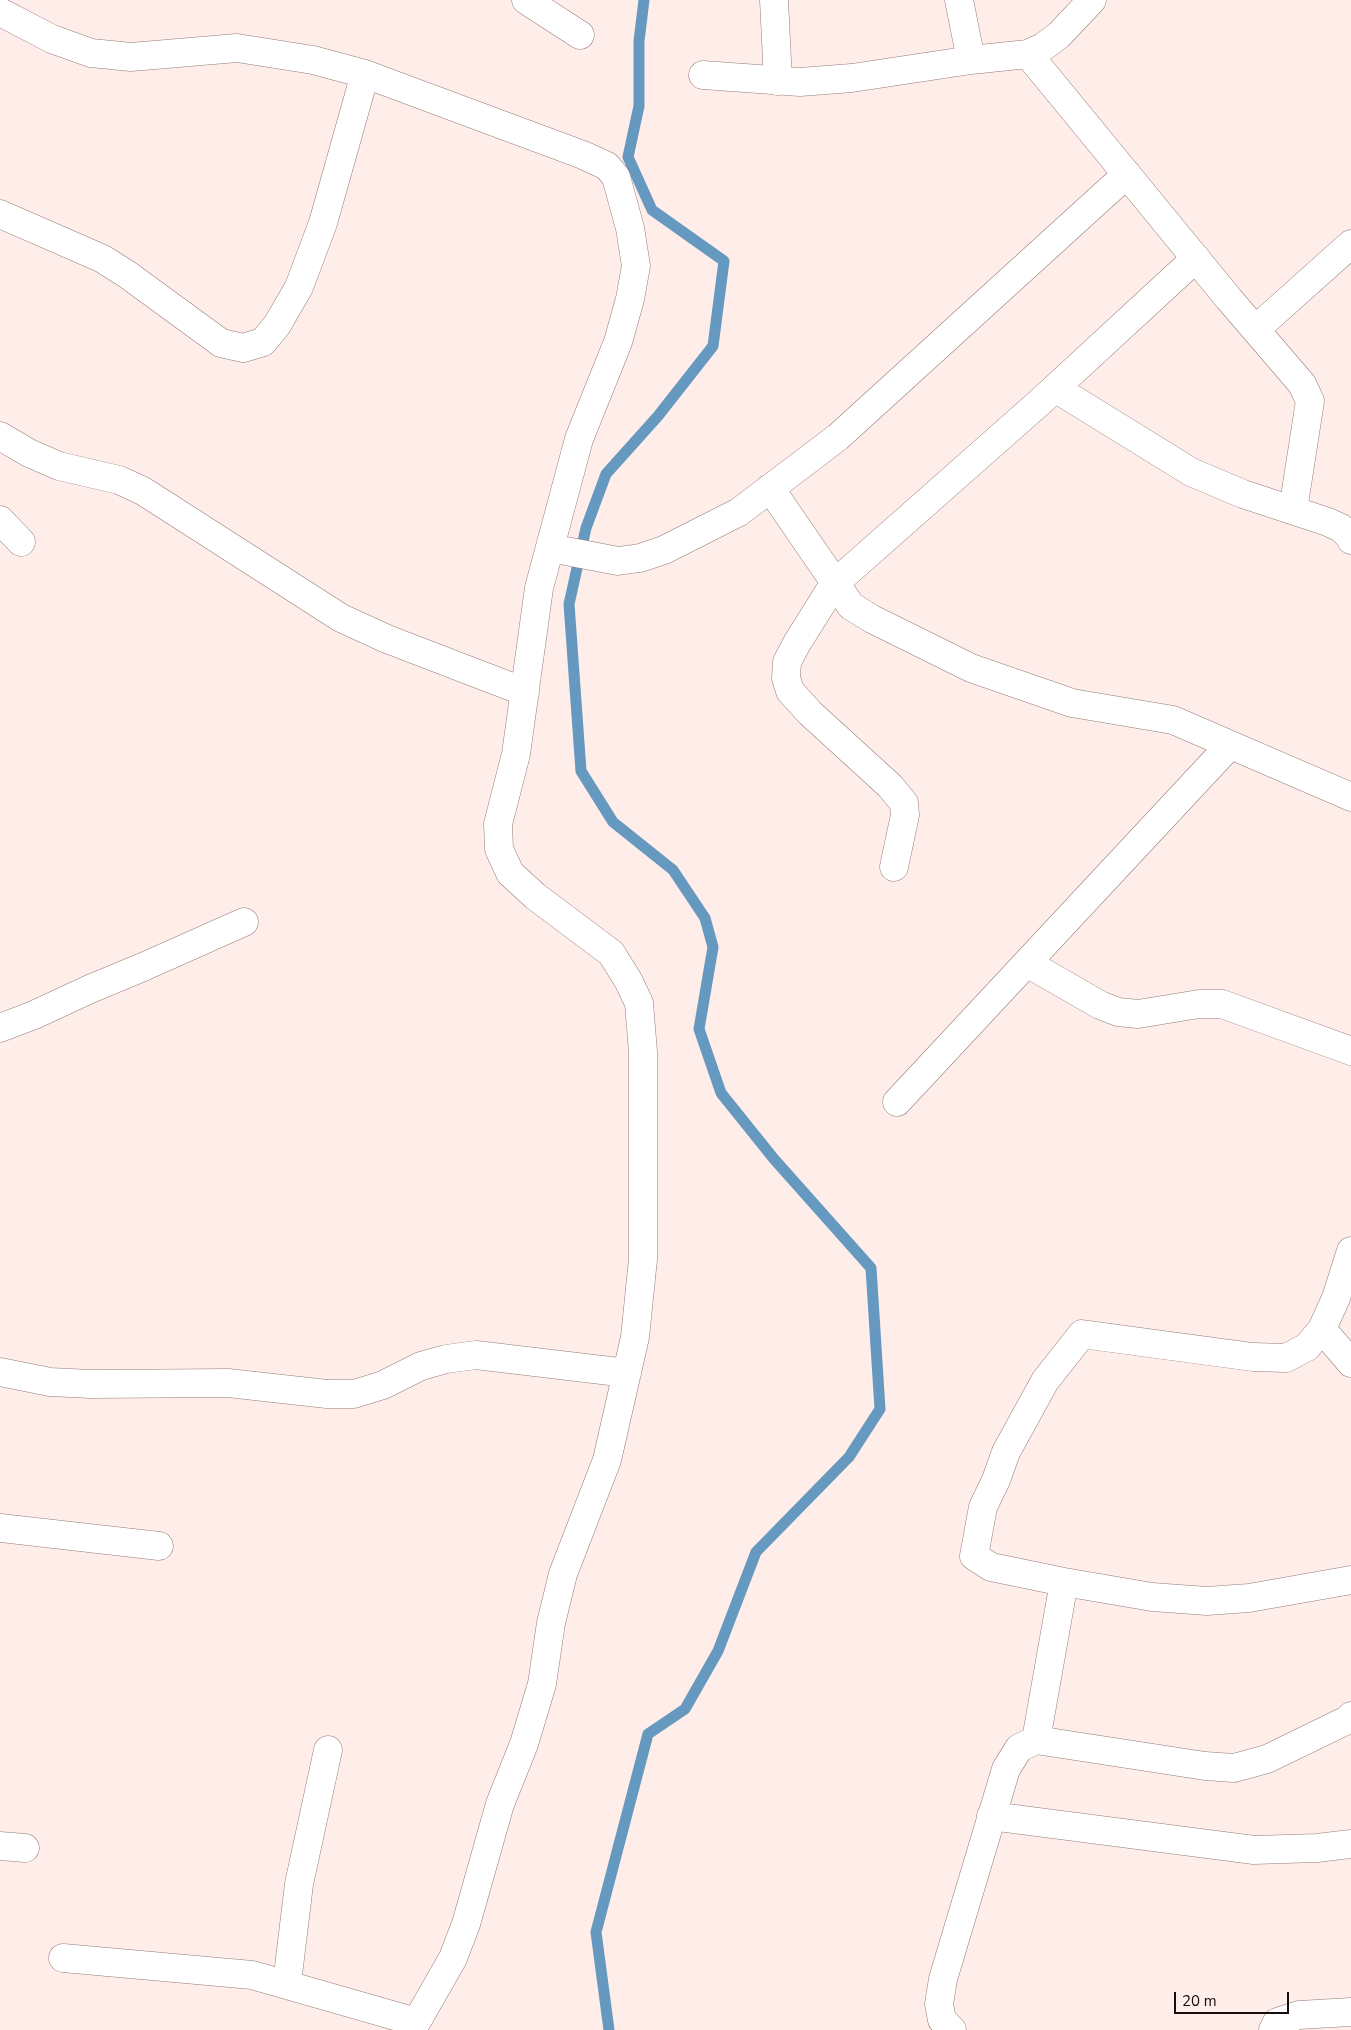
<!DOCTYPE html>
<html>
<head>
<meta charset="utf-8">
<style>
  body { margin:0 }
  #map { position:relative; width:1351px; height:2030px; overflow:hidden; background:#feede9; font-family:"Nunito Sans",sans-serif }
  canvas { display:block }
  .scale { position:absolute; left:1174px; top:1992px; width:115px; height:22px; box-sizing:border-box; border:2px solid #170e0c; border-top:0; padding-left:6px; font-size:15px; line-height:18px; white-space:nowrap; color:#170e0c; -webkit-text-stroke:4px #feede9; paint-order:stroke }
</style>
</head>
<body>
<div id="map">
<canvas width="1351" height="2030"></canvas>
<div class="scale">20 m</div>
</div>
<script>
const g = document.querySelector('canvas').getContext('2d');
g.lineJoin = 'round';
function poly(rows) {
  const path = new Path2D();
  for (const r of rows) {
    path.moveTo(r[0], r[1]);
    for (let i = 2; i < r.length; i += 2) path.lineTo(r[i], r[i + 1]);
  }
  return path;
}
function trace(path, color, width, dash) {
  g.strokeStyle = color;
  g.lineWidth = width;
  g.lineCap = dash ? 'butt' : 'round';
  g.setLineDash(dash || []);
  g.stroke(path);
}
trace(poly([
  [609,2030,596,1932,648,1734,685,1709,718,1651,756,1552,849,1457,880,1409,871,1268,774,1159,721,1093,699,1029,713,947,705,918,673,870,613,822,581,771,569,604,586,528,606,474,658,416,713,346,724,261,652,210,628,157,639,106,639,41,644,0]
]), '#6599bf', 11);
const minor = poly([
  [526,0,580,35],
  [774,0,778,81],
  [959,0,971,60],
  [0,12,52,39,91,53,131,57,237,48,313,60,365,74,583,155,607,166,616,177,630,228,636,266,630,299,618,342,579,439,539,588,516,754,498,824,499,849,510,873,535,896,611,953,628,980,639,1003,643,1052,643,1259,635,1337,607,1460,563,1574,551,1623,542,1684,524,1744,500,1804,466,1924,453,1958,412,2030],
  [1028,54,1229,299,1302,384,1310,401,1293,510],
  [703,75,800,82,852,78,971,60,1028,54,1043,47,1059,35,1092,0],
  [0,214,103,259,128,275,221,343,243,348,263,342,277,325,299,287,323,223,365,74],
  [1256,329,1351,244],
  [1055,388,1191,472,1243,494,1328,522,1341,528,1350,537,1351,540],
  [0,436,29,453,59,466,119,480,143,491,341,618,387,639,525,692],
  [770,488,851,606,872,619,971,668,1072,703,1173,720,1351,797],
  [0,520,21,542],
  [550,548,618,561,640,558,664,550,739,512,838,437,1127,174],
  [894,867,905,815,904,803,890,786,810,713,790,691,786,678,787,662,797,643,834,584,1040,402,1196,258],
  [1027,963,1100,1005,1118,1012,1138,1014,1199,1004,1222,1004,1351,1051],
  [0,1028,34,1015,90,989,143,967,244,922],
  [897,1102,1230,745],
  [1351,1251,1336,1298,1322,1329,1307,1347,1286,1358,1253,1357,1082,1334,1045,1381,1006,1452,996,1480,983,1507,974,1556,991,1567,1064,1582,1152,1597,1207,1601,1249,1598,1351,1580],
  [1322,1329,1351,1363],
  [0,1372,50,1382,91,1384,228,1383,327,1394,354,1394,383,1385,421,1366,446,1359,476,1355,627,1373],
  [0,1528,159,1546],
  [1036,1740,1064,1582],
  [991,1816,1254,1850,1317,1848,1351,1844],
  [0,1846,25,1848],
  [63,1958,252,1975,416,2022],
  [287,1983,299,1884,328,1750],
  [952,2030,942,2020,939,2004,943,1979,1006,1769,1019,1748,1036,1740,1205,1766,1234,1768,1267,1759,1347,1720,1351,1716],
  [1273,2030,1277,2022,1299,2015,1351,2012]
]);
trace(minor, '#947c76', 29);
trace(minor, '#fff', 28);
</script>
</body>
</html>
